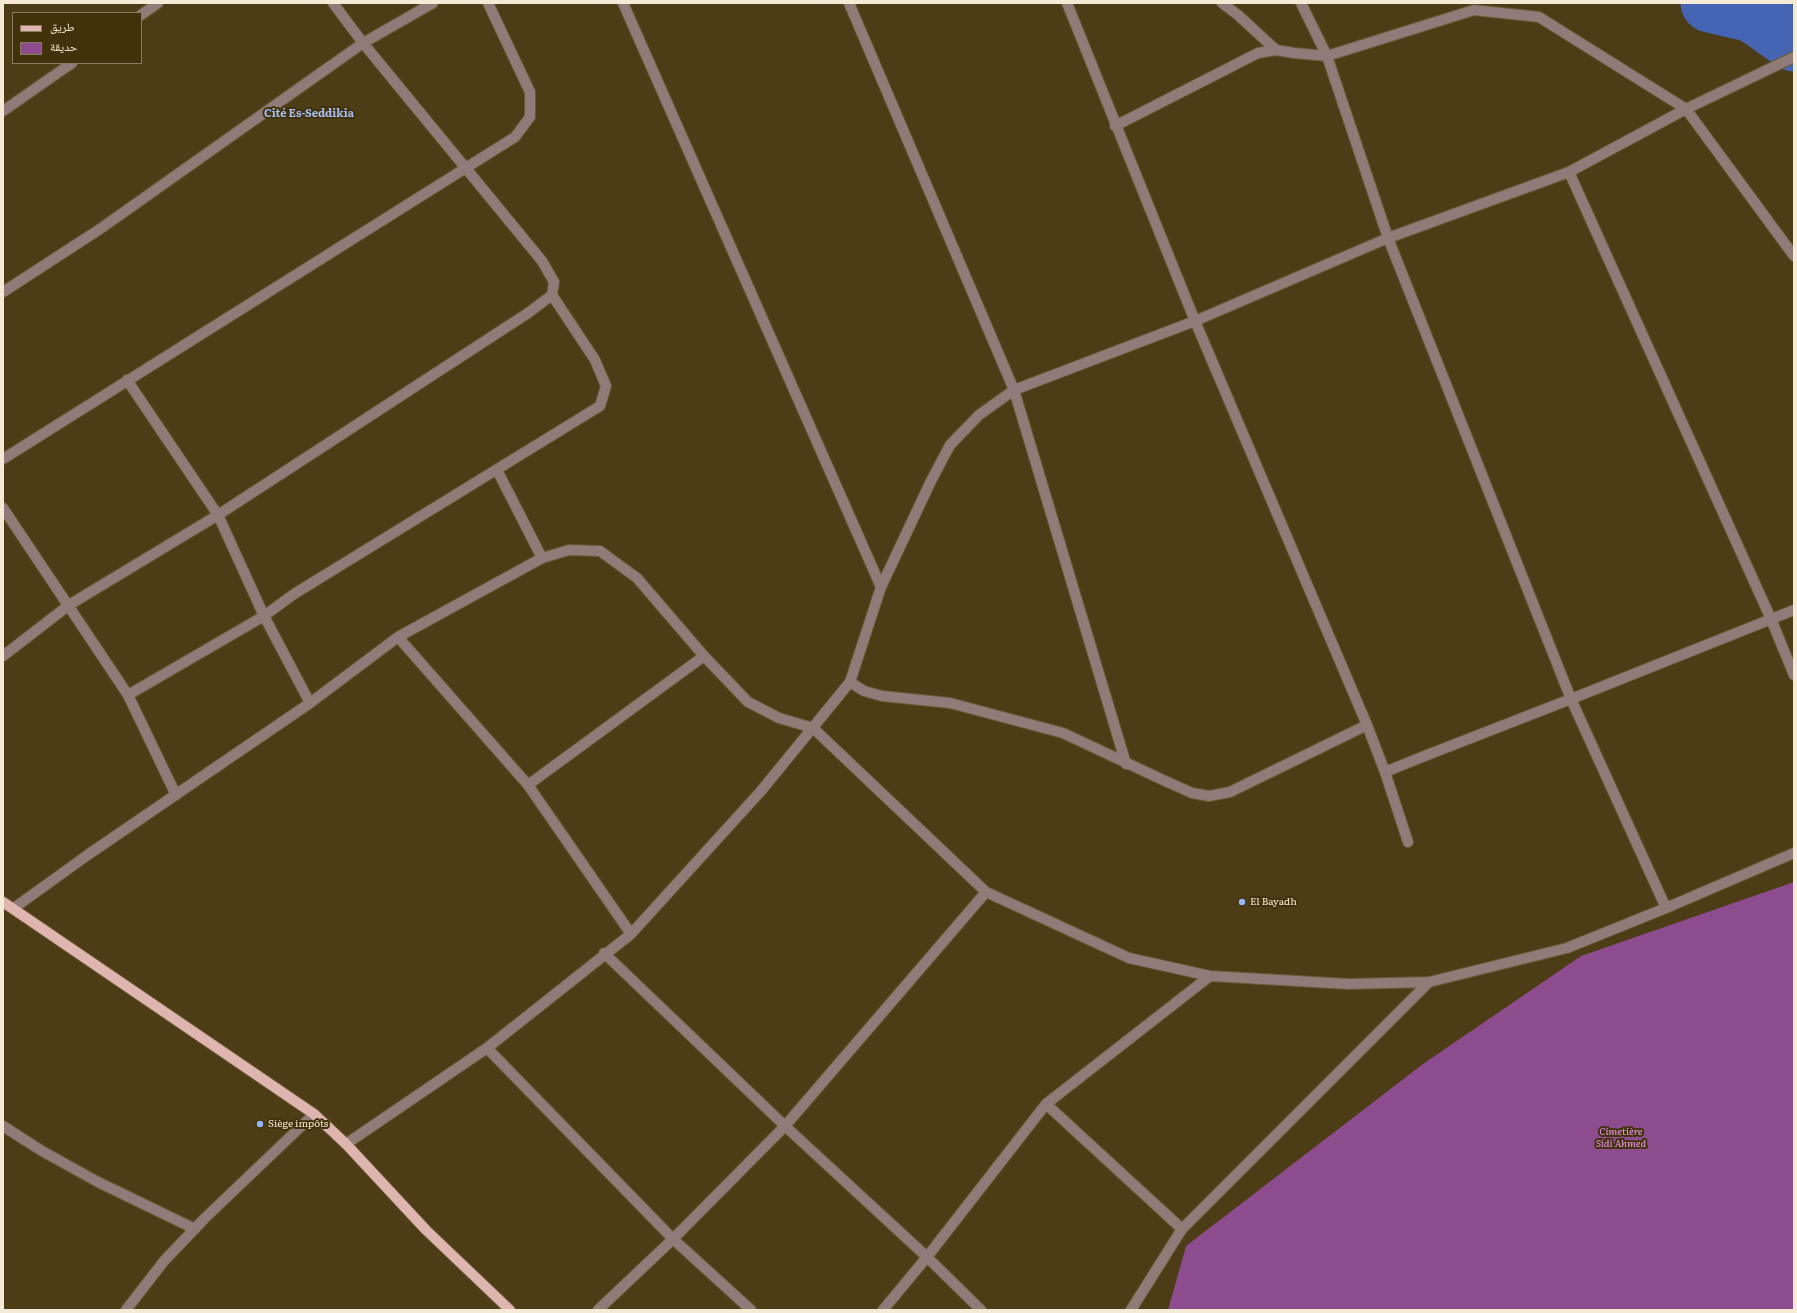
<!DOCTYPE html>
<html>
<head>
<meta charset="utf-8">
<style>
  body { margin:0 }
  #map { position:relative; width:1797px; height:1313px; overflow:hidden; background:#4d3d17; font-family:Literata,"Noto Naskh Arabic",serif }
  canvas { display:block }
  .frame { position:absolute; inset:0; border:4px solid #f4ead5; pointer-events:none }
  .legend { position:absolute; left:12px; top:12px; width:130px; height:52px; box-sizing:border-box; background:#42320b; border:1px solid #897c5c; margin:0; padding:5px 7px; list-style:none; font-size:12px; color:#f4ead5 }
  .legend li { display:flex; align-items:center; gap:8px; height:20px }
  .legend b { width:20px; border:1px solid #897c5c }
</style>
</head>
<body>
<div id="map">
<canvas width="1797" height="1313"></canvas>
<div class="frame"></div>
<ul class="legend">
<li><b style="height:5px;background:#dfb5b0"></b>طريق</li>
<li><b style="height:11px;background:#8c4c8e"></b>حديقة</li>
</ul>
</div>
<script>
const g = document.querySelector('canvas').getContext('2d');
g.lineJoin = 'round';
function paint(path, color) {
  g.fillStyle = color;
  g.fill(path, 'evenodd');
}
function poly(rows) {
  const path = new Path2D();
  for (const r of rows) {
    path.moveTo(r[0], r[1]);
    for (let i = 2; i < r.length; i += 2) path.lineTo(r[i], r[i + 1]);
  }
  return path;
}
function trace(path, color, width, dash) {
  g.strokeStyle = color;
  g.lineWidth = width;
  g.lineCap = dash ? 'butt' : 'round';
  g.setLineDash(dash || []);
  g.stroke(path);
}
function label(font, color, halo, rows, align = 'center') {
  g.font = font + ' Literata,serif';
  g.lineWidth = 4;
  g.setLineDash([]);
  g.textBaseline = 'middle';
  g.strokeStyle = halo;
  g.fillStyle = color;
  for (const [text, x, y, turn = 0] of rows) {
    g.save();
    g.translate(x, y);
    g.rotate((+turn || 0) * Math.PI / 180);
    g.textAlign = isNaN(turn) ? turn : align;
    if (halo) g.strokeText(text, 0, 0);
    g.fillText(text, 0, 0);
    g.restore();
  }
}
paint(poly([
  [1794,882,1794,1310,1168,1310,1186,1246,1423,1064,1581,956]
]), '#8c4c8e');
trace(poly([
  [1710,3,1753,13,1794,42]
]), '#4565b4', 59);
const minor = poly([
  [623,3,881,587],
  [849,3,1014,390,1126,764],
  [1067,3,1195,321,1367,725,1385,772,1408,842],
  [1222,3,1238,15,1276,50],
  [1301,3,1327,56,1474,10,1539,17,1686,109,1794,256],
  [141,15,158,3],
  [3,111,72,63],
  [1115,126,1258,53,1276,50,1294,53,1327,56,1388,238,1571,699,1666,908],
  [1569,172,1771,619,1794,675],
  [3,292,100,229,363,43,433,3],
  [127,380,218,515,264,616,310,703],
  [3,459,515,137,530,117,530,92,488,3],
  [497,470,542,558],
  [3,508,128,695],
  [398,637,528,785,631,934],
  [3,656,69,605,218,515,528,313,552,295,554,282,542,261,363,43,333,3],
  [850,682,864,691,882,696,950,703,1063,733,1163,780,1192,793,1209,796,1230,792,1367,725],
  [1385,772,1422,757,1571,699,1794,610],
  [528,785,704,656],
  [176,795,128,695,264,616,294,594,600,406,606,386,595,360,552,295],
  [14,908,89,854,310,703,398,637,542,558,569,550,600,551,637,578,704,656,748,702,779,718,813,728,986,892,1129,958,1210,976,1349,984,1429,982,1567,948,1666,908,1794,853],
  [604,953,785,1126,927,1257,981,1310],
  [487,1048,673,1239,751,1310],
  [1046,1104,1182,1229],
  [3,1126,42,1151,98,1182,195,1229],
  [346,1144,487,1048,631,934,761,791,850,682,881,587,931,481,950,445,979,415,1014,390,1195,321,1388,238,1569,172,1686,109,1794,57],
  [126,1310,164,1261,205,1218,314,1114],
  [598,1310,673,1239,785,1126,986,892],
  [883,1310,927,1257,1046,1104,1210,976],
  [1131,1310,1182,1229,1429,982]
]);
const major = poly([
  [3,902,314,1114,346,1144,426,1230,510,1310]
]);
trace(minor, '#685935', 12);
trace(major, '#685935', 12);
trace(minor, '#907b78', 10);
trace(major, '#dfb5b0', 10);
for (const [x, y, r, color] of [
  [1242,902,4,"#97b6fd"],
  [260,1124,4,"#97b6fd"]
]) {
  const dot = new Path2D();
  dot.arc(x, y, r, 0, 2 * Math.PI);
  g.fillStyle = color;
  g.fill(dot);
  trace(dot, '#42320b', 1.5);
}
label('10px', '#f4ead5', '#42320b', [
  ["El Bayadh",1250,902],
  ["Siège impôts",268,1124]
], 'left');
label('italic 10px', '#f59af8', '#42320b', [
  ["Cimetière",1621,1132],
  ["Sidi Ahmed",1621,1144]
]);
label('bold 11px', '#a6bef3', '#42320b', [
  ["Cité Es-Seddikia",309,114]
]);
</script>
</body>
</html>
